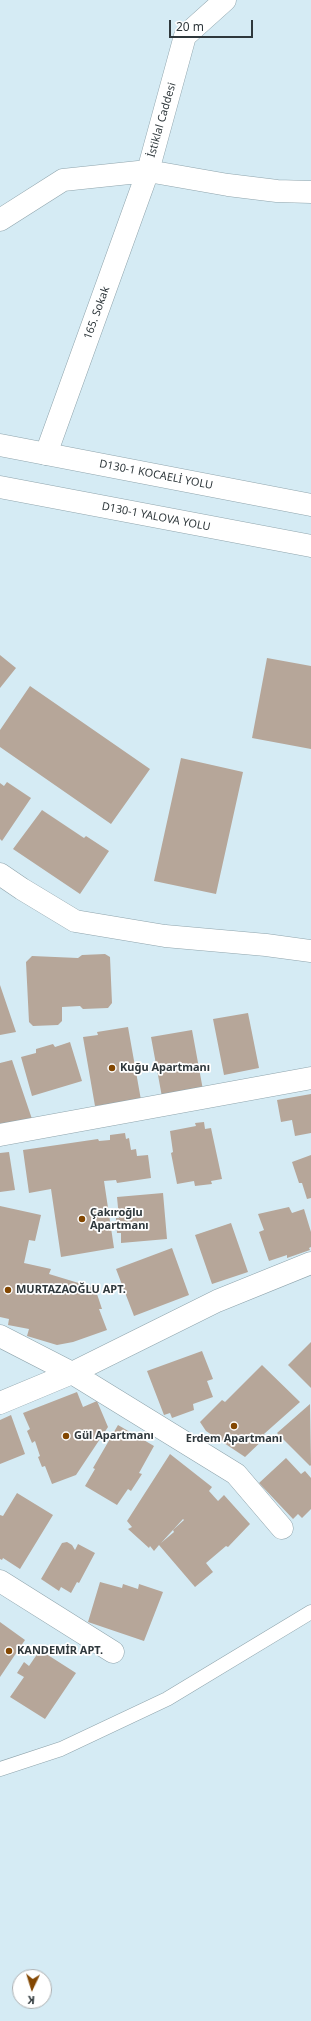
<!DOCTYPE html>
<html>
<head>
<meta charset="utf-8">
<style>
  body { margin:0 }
  #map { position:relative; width:311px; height:2021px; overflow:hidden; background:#d5ebf4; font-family:"Noto Sans",sans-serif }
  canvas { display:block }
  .north { position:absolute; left:12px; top:1969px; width:40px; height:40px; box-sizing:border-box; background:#fff; border:1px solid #acafb1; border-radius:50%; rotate:184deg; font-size:11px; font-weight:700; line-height:16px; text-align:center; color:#2f383c }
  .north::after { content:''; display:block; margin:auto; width:14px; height:18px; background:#834702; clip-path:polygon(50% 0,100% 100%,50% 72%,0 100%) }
  .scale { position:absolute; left:169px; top:20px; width:84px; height:18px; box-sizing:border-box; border:2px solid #2f383c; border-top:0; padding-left:5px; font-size:12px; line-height:14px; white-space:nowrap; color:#2f383c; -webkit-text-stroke:3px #fff; paint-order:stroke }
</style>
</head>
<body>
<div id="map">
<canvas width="311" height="2021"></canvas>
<div class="north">K</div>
<div class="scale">20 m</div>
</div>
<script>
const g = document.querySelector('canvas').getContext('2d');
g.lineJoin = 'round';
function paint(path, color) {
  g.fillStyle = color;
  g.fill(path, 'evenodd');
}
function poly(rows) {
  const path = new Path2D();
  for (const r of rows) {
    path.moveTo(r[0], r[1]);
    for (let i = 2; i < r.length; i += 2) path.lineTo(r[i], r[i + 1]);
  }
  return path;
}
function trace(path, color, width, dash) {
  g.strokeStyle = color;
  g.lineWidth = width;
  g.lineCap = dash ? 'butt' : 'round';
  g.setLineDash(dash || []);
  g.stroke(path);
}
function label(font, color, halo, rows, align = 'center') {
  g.font = font + ' "Noto Sans",sans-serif';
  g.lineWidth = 3.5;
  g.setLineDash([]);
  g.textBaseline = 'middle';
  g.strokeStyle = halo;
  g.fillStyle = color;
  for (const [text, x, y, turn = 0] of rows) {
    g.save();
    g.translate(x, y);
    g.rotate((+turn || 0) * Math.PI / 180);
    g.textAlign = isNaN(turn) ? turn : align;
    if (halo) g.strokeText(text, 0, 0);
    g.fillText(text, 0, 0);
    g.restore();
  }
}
paint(poly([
  [0,655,16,668,0,688],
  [267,658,311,666,311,749,252,738],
  [30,686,150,769,111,824,0,747,0,730],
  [181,758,243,772,216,894,154,881],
  [7,782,31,798,2,841,0,839,0,783,4,786],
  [42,810,84,838,86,836,109,851,80,894,13,849],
  [105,954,110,957,112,1003,108,1008,83,1009,80,1006,62,1007,62,1021,58,1025,33,1026,29,1022,26,962,32,956,78,958,82,955],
  [0,985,16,1032,0,1035],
  [248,1013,259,1068,224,1075,213,1019],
  [128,1027,141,1100,110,1106,110,1104,95,1106,83,1037,98,1035,97,1032],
  [192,1030,203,1090,162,1097,151,1037],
  [70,1042,82,1081,32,1096,21,1057,36,1053,36,1049,53,1044,55,1047],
  [12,1060,32,1119,0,1124,0,1063],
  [311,1094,311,1133,295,1136,292,1120,281,1122,277,1100],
  [204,1122,205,1129,211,1128,222,1179,211,1181,212,1184,195,1186,194,1181,177,1184,171,1153,173,1152,170,1131,196,1126,195,1123],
  [125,1133,126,1139,129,1138,131,1150,136,1149,137,1156,148,1155,151,1178,117,1183,116,1180,104,1181,114,1248,61,1257,51,1189,29,1193,23,1150,98,1139,99,1141,110,1140,110,1135],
  [9,1152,15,1190,0,1192,0,1153],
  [311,1155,311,1198,307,1199,302,1183,299,1183,292,1162],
  [163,1193,167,1239,121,1243,121,1233,117,1233,116,1218,119,1218,117,1197],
  [0,1206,41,1215,35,1241,29,1240,24,1263,51,1269,49,1274,95,1288,102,1309,99,1309,107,1330,73,1342,57,1345,27,1336,29,1329,8,1325,9,1319,0,1317],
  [289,1207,292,1213,304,1209,311,1232,311,1247,309,1248,310,1250,287,1258,287,1255,269,1261,259,1232,264,1230,258,1214],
  [231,1223,248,1272,212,1284,195,1235],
  [172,1248,189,1295,134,1316,116,1269],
  [311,1342,311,1388,288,1365],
  [202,1351,213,1379,207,1381,213,1397,193,1404,194,1410,172,1418,170,1413,164,1415,147,1371],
  [262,1365,300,1402,264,1434,266,1437,245,1457,206,1431,200,1422,222,1400,225,1402],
  [77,1392,83,1407,97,1401,108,1427,76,1475,52,1484,45,1466,42,1467,38,1457,40,1456,35,1441,32,1443,27,1431,30,1429,23,1413],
  [310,1404,311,1465,310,1466,277,1433],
  [11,1415,25,1454,0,1464,0,1420],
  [118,1425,154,1446,139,1473,142,1474,131,1491,128,1489,117,1505,85,1486,95,1469,93,1468],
  [170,1454,212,1487,209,1491,218,1501,224,1495,250,1524,228,1547,226,1546,206,1563,213,1572,195,1587,159,1545,154,1551,150,1546,149,1548,128,1529,132,1527,127,1521],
  [183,1519,184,1520,173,1530,174,1532,161,1543],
  [286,1458,301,1474,305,1471,311,1478,311,1509,302,1518,298,1514,293,1519,259,1483],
  [17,1493,53,1515,20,1569,3,1558,2,1560,0,1559,0,1515,3,1516],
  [67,1542,72,1545,75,1550,78,1544,95,1553,79,1583,77,1582,71,1593,61,1587,59,1591,41,1579,62,1543],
  [100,1582,122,1588,123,1584,138,1589,139,1584,163,1592,144,1641,88,1622],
  [0,1622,25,1640,0,1677],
  [40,1650,76,1673,45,1719,10,1697,24,1677,17,1673,24,1662,29,1666]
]), '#b6a699');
const lane = poly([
  [0,1769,61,1749,167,1699,311,1612]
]);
const street = poly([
  [0,220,63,180,148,171,228,185,277,191,311,192],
  [46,454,148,171,185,36,225,0],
  [0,874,22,889,75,921,165,936,266,945,311,951],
  [0,1135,311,1078],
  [0,1336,72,1373,236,1474,282,1528],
  [0,1403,72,1373,217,1301,311,1263],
  [0,1581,113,1652]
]);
const highway = poly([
  [0,445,311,505],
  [0,487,311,546]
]);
trace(lane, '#8fa4ac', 15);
trace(street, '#8fa4ac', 23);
trace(highway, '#8fa4ac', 23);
trace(lane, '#fff', 14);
trace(street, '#fff', 22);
trace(highway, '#fff', 22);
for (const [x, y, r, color] of [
  [112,1068,4,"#834702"],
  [82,1219,4,"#834702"],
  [8,1290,4,"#834702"],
  [234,1426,4,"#834702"],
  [66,1436,4,"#834702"],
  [9,1651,4,"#834702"]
]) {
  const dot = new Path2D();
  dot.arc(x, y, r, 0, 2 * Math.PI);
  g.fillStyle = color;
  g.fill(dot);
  trace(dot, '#fff', 1.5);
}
label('11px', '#2f383c', '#fff', [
  ["İstiklal Caddesi",162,120,-74],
  ["165. Sokak",97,313,-70],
  ["D130-1 KOCAELİ YOLU",156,475,11],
  ["D130-1 YALOVA YOLU",156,517,11]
]);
label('bold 11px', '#2f383c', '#fff', [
  ["Kuğu Apartmanı",120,1068],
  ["Çakıroğlu",90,1213],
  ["Apartmanı",90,1226],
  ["MURTAZAOĞLU APT.",16,1290],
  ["Gül Apartmanı",74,1436],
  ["Erdem Apartmanı",234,1439,"center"],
  ["KANDEMİR APT.",17,1651]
], 'left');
</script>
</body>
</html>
